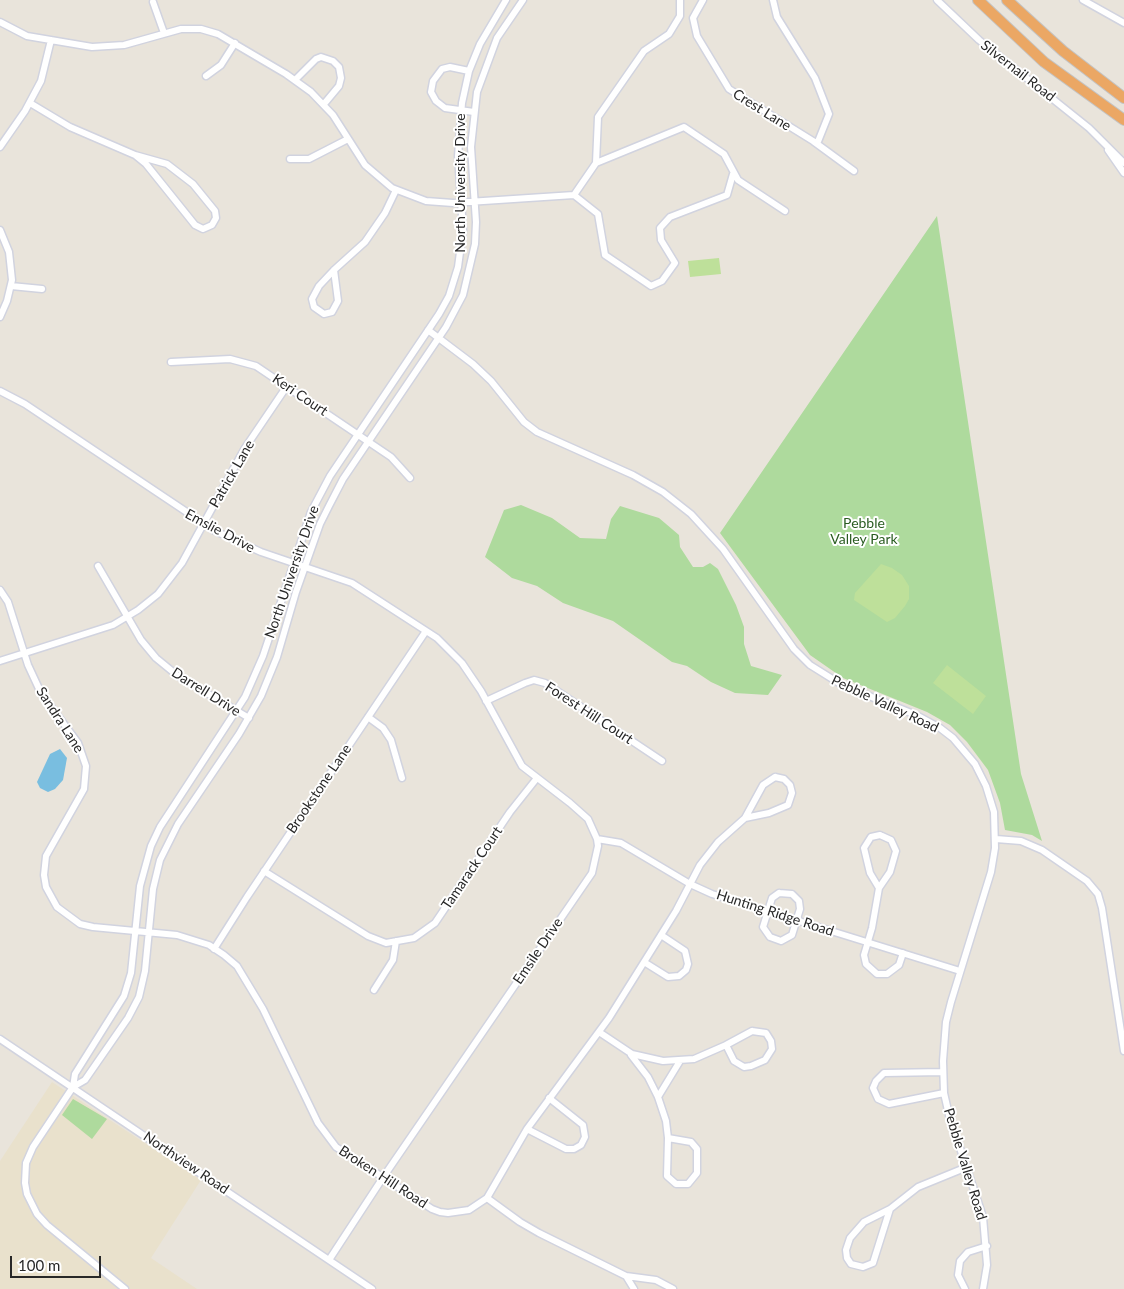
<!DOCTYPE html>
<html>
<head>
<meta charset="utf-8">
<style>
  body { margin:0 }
  #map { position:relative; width:1124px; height:1289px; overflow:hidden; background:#e9e4db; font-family:Lato,sans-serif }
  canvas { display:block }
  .scale { position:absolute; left:10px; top:1256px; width:91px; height:22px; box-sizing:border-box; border:2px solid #282828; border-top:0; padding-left:6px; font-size:15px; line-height:18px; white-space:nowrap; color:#282828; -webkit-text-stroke:4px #fff; paint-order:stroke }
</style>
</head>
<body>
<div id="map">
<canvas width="1124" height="1289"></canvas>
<div class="scale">100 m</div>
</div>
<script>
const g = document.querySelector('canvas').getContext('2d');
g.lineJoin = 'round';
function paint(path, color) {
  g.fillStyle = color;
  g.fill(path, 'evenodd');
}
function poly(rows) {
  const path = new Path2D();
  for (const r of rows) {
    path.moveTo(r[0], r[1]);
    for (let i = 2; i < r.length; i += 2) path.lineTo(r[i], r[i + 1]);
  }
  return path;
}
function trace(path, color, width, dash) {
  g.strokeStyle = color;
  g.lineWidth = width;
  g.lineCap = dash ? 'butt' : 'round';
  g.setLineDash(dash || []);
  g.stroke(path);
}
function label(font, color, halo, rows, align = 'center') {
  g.font = font + ' Lato,sans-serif';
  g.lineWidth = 4;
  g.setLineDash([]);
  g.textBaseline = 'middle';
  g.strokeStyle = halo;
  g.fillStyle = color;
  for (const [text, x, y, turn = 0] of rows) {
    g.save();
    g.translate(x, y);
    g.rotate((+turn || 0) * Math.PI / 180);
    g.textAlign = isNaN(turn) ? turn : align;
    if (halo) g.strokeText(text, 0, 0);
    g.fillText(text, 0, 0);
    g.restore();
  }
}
paint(poly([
  [52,1082,201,1180,151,1258,197,1289,0,1289,0,1161]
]), '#e9e1cc');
paint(poly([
  [937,216,1021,774,1042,841,1032,835,1005,830,1000,803,988,770,967,742,950,725,927,712,843,678,810,655,720,533],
  [521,505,552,518,580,538,606,539,611,519,620,506,659,518,679,535,680,547,693,567,703,567,710,563,718,569,736,605,744,627,744,644,751,666,782,675,768,695,735,693,711,682,687,666,672,662,613,621,563,603,537,586,512,578,485,557,504,510],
  [73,1099,107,1119,92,1139,62,1115]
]), '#aeda9d');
paint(poly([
  [719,258,721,274,690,277,688,261],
  [881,564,892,568,902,575,909,586,909,599,905,606,895,618,887,622,854,600,855,593],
  [947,665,986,696,973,714,933,683]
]), '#bee09a');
paint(poly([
  [60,749,67,758,63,780,55,789,48,792,40,788,37,782,50,754]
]), '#79bee0');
const minor = poly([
  [703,0,693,18,697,36,729,89,813,141,854,171],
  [773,0,777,17,815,78,829,114,817,144],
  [937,0,979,40,1089,128,1124,163],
  [1083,0,1124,23],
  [153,2,164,33],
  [0,22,27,36,92,47,124,45,181,29,201,29,218,34,286,74,311,92,333,115,365,165,392,188,426,201,453,203,574,195,596,163,598,117,644,51,669,34,680,16,680,0],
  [469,71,450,67,442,69,433,81,431,92,436,101,445,108,474,112],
  [206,76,221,65,235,43],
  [295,80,316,59,321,57,333,61,339,67,341,78,339,86,324,104],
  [30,103,70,127,135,155],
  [0,147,25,111,41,81,51,40],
  [1108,150,1124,173],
  [135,155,167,164,193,184,215,211,216,218,212,225,203,229,195,225,146,164,135,155],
  [290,159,309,159,348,139],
  [596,163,684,127,724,154,738,180,785,211],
  [574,195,598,214,605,255,651,286,662,281,675,263,661,240,660,228,670,217,727,195,733,174],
  [0,230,9,252,12,280,7,301,0,317],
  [334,270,338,301,332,312,324,314,314,307,312,299,319,286,334,270],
  [334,270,365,242,385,213,396,190],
  [11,286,42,289],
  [428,330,473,364,491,381,524,422,537,432,633,475,663,492,691,514,723,549,794,649,810,665,842,685,916,715,940,728,953,738,975,764,986,786,994,812,995,848,991,872,951,1002,946,1022,943,1061,944,1093,949,1115,983,1217,987,1265,983,1289],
  [171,362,230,359,256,366,391,457,410,478],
  [0,391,25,404,215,531,261,552,352,583,437,638,462,663,481,691,522,766,570,803,588,819,597,839,598,846,592,873,384,1176,329,1260],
  [98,566,141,640,156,658,178,676,249,718],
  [0,590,8,602,28,665,41,693,78,743,86,766,84,789,46,856,44,875,46,887,57,907,80,924,93,927,177,935,209,945,224,955,237,966,263,1009,318,1123,336,1147,432,1209,440,1212,448,1213,469,1210,487,1198,527,1129,609,1018,676,911,700,865,718,842,745,818],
  [0,661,113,625,138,610,158,594,182,563,245,448,287,386],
  [486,701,525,683,534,680,545,683,662,761],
  [368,717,383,728,391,740,402,778],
  [775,777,784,779,790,785,792,793,788,805,769,813,745,818,763,785,775,777],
  [880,835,891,840,896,851,890,872,879,888,870,873,864,848,871,837,880,835],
  [597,839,621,843,690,884,712,894,960,971],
  [996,839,1021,841,1042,850,1087,881,1098,894,1102,908,1124,1051],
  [264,871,368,936,386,943,414,938,435,923,510,812,537,778],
  [879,888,872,928,864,955,866,964,877,974,887,974,899,965,903,953],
  [779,893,792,894,799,901,800,909,792,935,781,941,770,937,763,927,772,898,779,893],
  [214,949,247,897,426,631],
  [644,962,668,977,679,976,686,970,688,964,685,951,661,935],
  [374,990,393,960,396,941],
  [752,1031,766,1033,771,1041,772,1049,765,1060,751,1066,744,1067,734,1061,726,1045,752,1031],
  [599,1032,632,1054,663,1061,694,1059,726,1045],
  [0,1039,372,1289],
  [631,1055,648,1077,658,1097,666,1121,668,1138],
  [943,1072,884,1073,876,1081,873,1088,878,1099,889,1104,944,1093],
  [73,1087,85,1080,128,1018,139,997,145,971,153,889,160,860,178,824,239,734,261,696,277,657,296,592,320,524,329,506,343,479,446,327,463,295,475,244,476,222,471,147,477,92,497,38,523,0],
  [658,1097,680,1061],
  [527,1129,566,1149,574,1149,581,1145,585,1137,583,1125,549,1098],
  [668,1138,691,1142,697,1149,697,1173,688,1184,676,1184,667,1176,668,1138],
  [487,1198,520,1222,539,1233,626,1276],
  [890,1209,873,1263,863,1267,851,1264,847,1258,846,1250,850,1238,864,1222,890,1209],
  [890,1209,918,1187,967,1167],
  [125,1289,47,1225,37,1214,27,1194,25,1183,26,1163,33,1147,73,1087,75,1074,124,996,131,973,140,886,151,846,160,827,245,697,263,656,311,512,330,476,439,314,449,296,458,267,463,230,458,156,462,103,469,71,480,44,506,0],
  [634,1289,626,1276,656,1280,673,1289],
  [965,1289,958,1275,960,1261,968,1252,987,1246]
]);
const highway = poly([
  [978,0,1044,62,1124,120],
  [1007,0,1063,51,1124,98]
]);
trace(minor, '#d1d3df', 9);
trace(highway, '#c3c3c3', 12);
trace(minor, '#fff', 6);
trace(highway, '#eba764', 10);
label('14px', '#282828', '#fff', [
  ["Silvernail Road",1018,71,38],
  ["Crest Lane",762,110,32],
  ["North University Drive",460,183,-90],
  ["Keri Court",300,395,34],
  ["Patrick Lane",232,474,-60],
  ["Emslie Drive",220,531,28],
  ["North University Drive",292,572,-71],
  ["Darrell Drive",206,692,32],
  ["Pebble Valley Road",885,704,25],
  ["Forest Hill Court",589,713,33],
  ["Sandra Lane",60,720,57],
  ["Brookstone Lane",319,789,-56],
  ["Tamarack Court",472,868,-56],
  ["Hunting Ridge Road",775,913,18],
  ["Emsile Drive",538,951,-56],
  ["Northview Road",186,1163,34],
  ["Pebble Valley Road",965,1164,73],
  ["Broken Hill Road",383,1177,33]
]);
label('14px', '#2a5c21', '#fff', [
  ["Pebble",864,523],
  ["Valley Park",864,539]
]);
</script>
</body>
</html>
